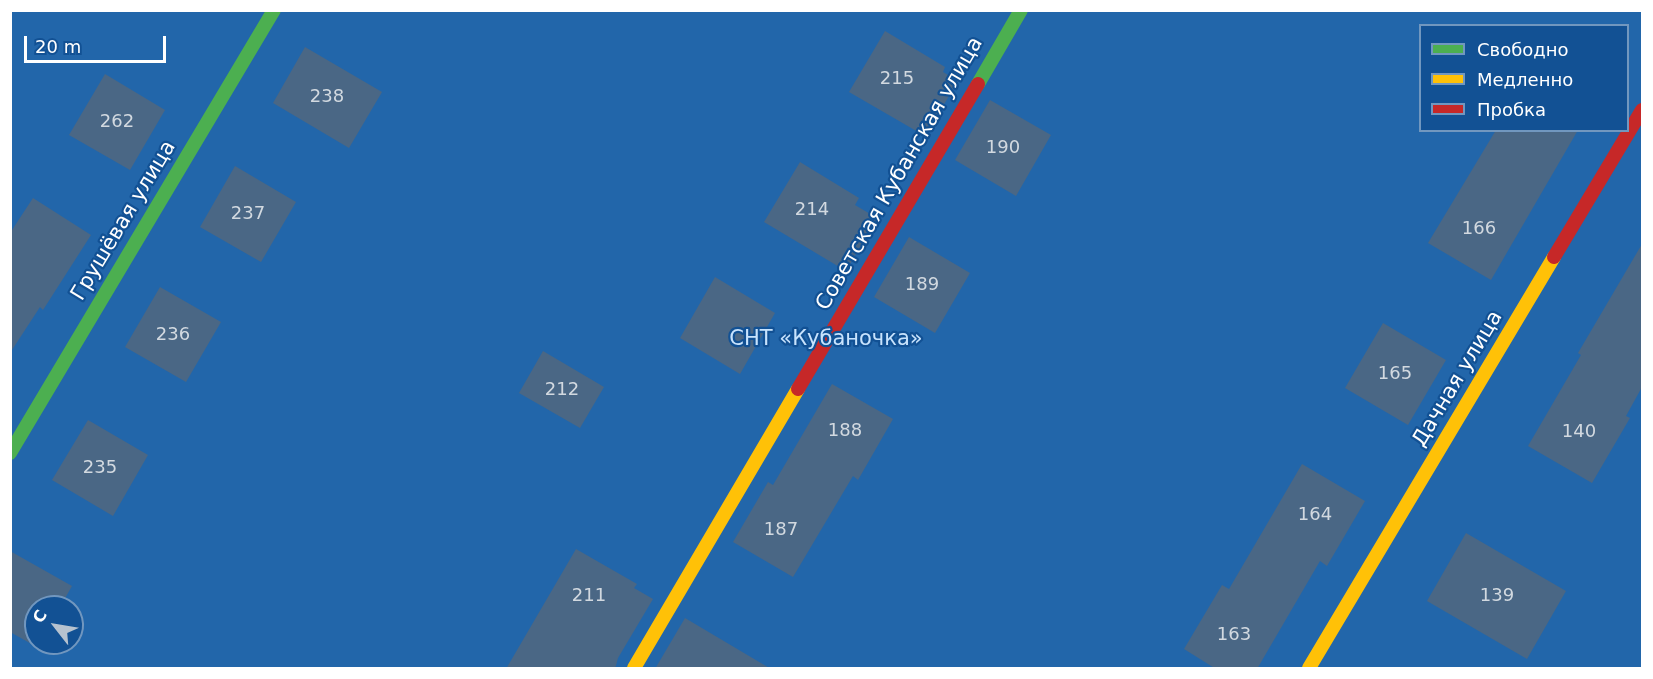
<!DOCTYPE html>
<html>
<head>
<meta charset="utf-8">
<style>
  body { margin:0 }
  #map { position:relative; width:1653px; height:679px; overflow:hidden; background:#2f5277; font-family:"DejaVu Sans",sans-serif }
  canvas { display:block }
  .frame { position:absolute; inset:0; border:12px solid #fff; pointer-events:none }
  .legend { position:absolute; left:1419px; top:24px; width:210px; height:108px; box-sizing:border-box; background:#125194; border:2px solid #7197bf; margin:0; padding:8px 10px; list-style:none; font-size:18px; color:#fff }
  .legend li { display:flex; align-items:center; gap:12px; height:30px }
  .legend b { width:30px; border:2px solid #7197bf }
  .north { position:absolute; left:24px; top:595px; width:60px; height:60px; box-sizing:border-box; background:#125194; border:2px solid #7197bf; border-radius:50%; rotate:301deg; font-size:16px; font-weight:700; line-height:24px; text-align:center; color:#fff }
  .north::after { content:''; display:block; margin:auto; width:21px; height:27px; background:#b6c2cf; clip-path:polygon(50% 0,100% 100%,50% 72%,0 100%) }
  .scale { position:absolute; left:24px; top:36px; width:142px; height:27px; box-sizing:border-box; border:3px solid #fff; border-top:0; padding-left:8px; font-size:18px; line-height:21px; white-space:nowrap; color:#fff; -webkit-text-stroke:4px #125194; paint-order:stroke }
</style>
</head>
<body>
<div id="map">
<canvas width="1653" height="679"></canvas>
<div class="frame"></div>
<ul class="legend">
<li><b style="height:8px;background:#4caf50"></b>Свободно</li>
<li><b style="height:8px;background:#ffc107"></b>Медленно</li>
<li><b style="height:8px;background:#c62828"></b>Пробка</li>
</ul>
<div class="north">С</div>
<div class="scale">20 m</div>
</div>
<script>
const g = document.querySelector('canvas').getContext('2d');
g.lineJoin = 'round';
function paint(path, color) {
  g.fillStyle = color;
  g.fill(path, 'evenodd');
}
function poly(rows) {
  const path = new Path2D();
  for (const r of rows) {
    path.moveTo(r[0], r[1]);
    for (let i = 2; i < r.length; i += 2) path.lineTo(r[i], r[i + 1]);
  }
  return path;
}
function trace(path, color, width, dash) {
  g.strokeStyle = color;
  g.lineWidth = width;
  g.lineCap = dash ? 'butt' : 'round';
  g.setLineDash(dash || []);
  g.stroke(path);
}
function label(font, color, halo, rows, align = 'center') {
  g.font = font + ' "DejaVu Sans",sans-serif';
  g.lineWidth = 4.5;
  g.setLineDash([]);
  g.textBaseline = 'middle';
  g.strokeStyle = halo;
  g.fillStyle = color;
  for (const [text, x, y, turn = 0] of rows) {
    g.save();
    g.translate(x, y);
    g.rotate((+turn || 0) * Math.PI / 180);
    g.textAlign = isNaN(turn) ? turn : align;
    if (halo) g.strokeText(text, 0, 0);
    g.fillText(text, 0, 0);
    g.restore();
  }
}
paint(poly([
  [11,11,1642,11,1642,668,11,668],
  [1420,26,1628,26,1628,130,1420,130],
  [36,607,72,607,72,643,36,643]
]), '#26a');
paint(poly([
  [885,31,945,67,943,72,958,81,925,136,849,92],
  [305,47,382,92,349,148,273,103],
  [105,74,165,110,130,170,69,135],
  [990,100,1051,135,1016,196,955,160],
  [1496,130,1578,130,1491,280,1428,243],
  [800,162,859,198,855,205,877,218,846,271,764,222],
  [235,166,296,202,261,262,200,227],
  [33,198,91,235,43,310,40,307,10,353,10,233],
  [909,237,970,273,935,333,874,297],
  [1642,244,1642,387,1626,416,1630,418,1592,483,1528,446,1581,355,1578,353],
  [715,277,775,313,740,374,680,338],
  [160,287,221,322,186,382,125,347],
  [1383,323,1446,360,1408,425,1345,388],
  [543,351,604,387,580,428,519,393],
  [832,384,893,419,858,480,853,476,793,577,733,542,768,482,773,485],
  [88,420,148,455,113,516,52,480],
  [1302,464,1365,501,1327,566,1320,561,1257,669,1216,669,1184,649,1222,585,1229,589],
  [1466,533,1566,591,1527,659,1427,601],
  [576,549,637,584,634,588,653,599,618,658,615,669,506,669],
  [10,551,72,586,60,607,36,607,36,643,39,643,37,647,10,632],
  [685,618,771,669,655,669]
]), '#4a6785');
trace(poly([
  [978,84,1021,10],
  [10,453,274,10]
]), '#4caf50', 14);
trace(poly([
  [634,668,798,389],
  [1309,668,1554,257]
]), '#ffc107', 14);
trace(poly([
  [1554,257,1642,110],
  [798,389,978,84]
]), '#c62828', 14);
label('18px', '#d2d9e0', null, [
  ["215",897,79],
  ["238",327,97],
  ["262",117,122],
  ["190",1003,148],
  ["214",812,210],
  ["237",248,214],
  ["166",1479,229],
  ["189",922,285],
  ["236",173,335],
  ["165",1395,374],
  ["212",562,390],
  ["188",845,431],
  ["140",1579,432],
  ["235",100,468],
  ["164",1315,515],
  ["187",781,530],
  ["211",589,596],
  ["139",1497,596],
  ["163",1234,635]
]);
label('21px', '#fff', '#125194', [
  ["Советская Кубанская улица",900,174,-60],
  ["Грушёвая улица",124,221,-59],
  ["Дачная улица",1458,379,-59]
]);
label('21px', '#c8e3fd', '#125194', [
  ["СНТ «Кубаночка»",826,340]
]);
</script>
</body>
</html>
